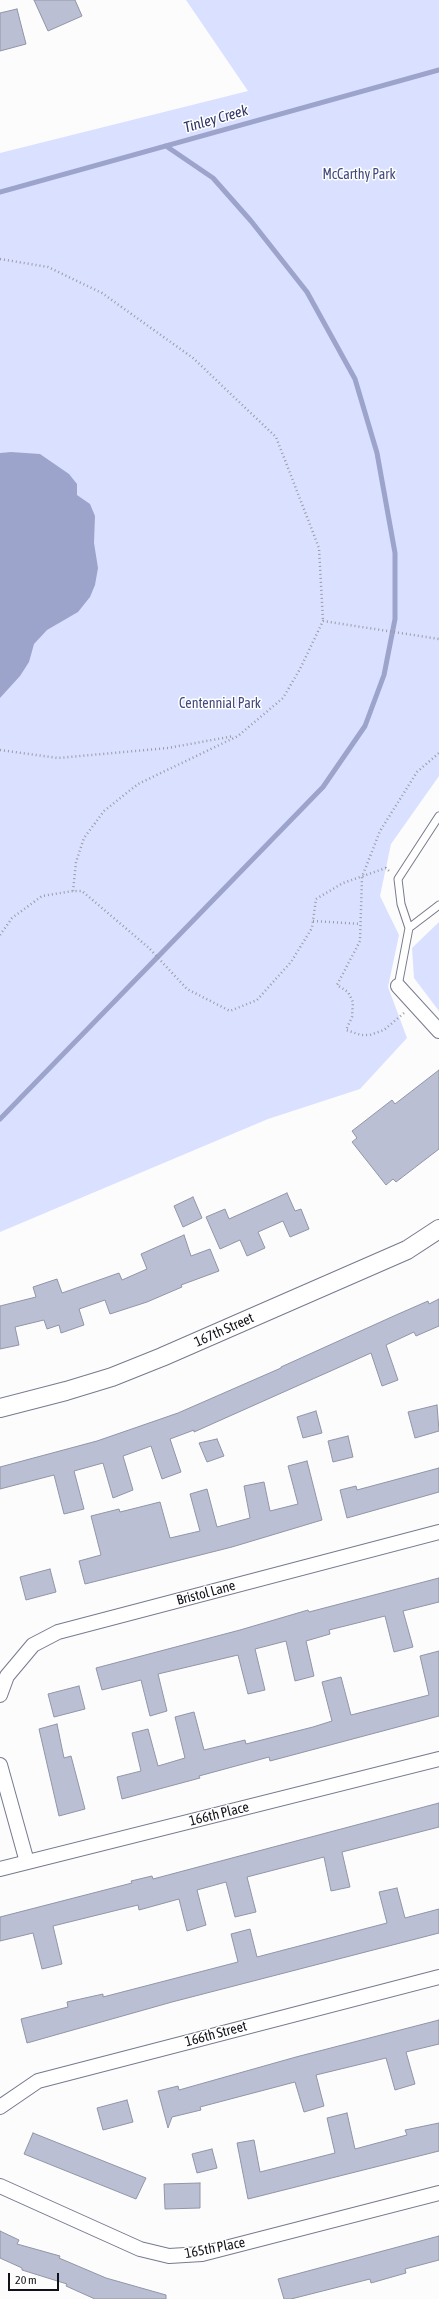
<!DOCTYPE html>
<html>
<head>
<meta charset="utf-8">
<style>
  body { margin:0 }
  #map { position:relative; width:439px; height:2299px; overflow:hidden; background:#fcfcfc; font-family:"Asap Condensed",sans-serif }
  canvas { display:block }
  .scale { position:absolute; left:8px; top:2273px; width:51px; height:18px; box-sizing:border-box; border:2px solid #111219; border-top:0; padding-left:5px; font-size:12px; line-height:14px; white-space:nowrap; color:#111219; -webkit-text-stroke:3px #fff; paint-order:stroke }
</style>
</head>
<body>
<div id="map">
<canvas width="439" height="2299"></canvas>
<div class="scale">20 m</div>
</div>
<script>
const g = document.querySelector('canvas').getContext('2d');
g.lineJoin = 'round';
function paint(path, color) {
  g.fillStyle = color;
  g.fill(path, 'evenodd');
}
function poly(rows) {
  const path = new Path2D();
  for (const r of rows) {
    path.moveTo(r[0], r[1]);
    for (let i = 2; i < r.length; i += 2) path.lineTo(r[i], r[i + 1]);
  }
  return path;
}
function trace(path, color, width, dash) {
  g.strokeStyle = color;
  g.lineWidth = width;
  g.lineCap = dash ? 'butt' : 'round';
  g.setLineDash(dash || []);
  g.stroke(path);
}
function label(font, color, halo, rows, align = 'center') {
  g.font = font + ' "Asap Condensed",sans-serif';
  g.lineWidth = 3;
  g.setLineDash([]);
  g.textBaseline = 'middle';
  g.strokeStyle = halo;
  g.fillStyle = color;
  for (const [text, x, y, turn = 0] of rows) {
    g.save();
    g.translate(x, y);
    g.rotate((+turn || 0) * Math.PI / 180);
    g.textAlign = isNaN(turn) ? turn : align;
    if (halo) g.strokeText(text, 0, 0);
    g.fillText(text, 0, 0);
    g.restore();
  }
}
paint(poly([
  [186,0,439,0,439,776,391,844,380,896,399,935,388,987,407,1038,360,1089,268,1119,0,1232,0,153,248,91],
  [439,922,439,1011,414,978,412,948]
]), '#dae0ff');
paint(poly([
  [11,452,40,454,69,474,77,484,77,495,90,504,95,516,94,543,98,568,95,585,90,597,78,612,47,630,34,644,29,662,20,676,0,698,0,453]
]), '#9da4cb');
trace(poly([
  [0,192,439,70],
  [0,1119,323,787,365,726,384,675,395,619,395,553,377,453,355,379,307,292,251,221,213,178,166,146]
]), '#9da4cb', 5);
const building = poly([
  [34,0,75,0,82,16,48,31,34,0],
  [17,9,26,44,0,51,0,13,17,9],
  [439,1070,439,1149,396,1182,393,1179,386,1185,352,1142,357,1138,352,1131,392,1100,395,1104,439,1070],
  [287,1193,295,1211,301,1209,309,1229,290,1237,283,1221,258,1232,265,1248,247,1256,240,1240,220,1249,206,1217,225,1209,229,1219,287,1193],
  [193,1197,202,1218,183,1227,174,1206,193,1197],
  [184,1235,191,1256,210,1249,219,1271,181,1285,182,1287,147,1302,110,1314,105,1300,79,1309,84,1325,61,1333,59,1325,47,1329,44,1320,15,1327,19,1345,0,1349,0,1306,36,1297,33,1287,57,1279,62,1293,119,1273,122,1280,147,1269,141,1254,184,1235],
  [439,1299,439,1326,416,1336,414,1332,386,1345,398,1380,382,1386,371,1353,194,1432,194,1430,170,1439,181,1472,162,1479,151,1446,123,1456,133,1490,113,1498,103,1463,74,1471,84,1509,64,1514,54,1475,0,1489,0,1467,97,1441,178,1413,281,1368,281,1367,396,1315,428,1301,429,1304,439,1299],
  [437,1405,439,1431,415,1438,408,1412,437,1405],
  [316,1411,322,1433,303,1438,297,1417,316,1411],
  [348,1436,353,1457,333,1462,328,1441,348,1436],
  [217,1439,224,1456,207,1462,199,1443,217,1439],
  [307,1461,322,1520,232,1547,85,1584,79,1561,101,1555,91,1516,119,1509,120,1512,160,1502,170,1538,200,1531,190,1494,207,1489,217,1527,250,1518,244,1486,264,1482,270,1511,298,1504,288,1466,307,1461],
  [439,1468,439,1492,347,1518,340,1490,356,1486,357,1490,439,1468],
  [50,1569,56,1592,26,1600,20,1577,50,1569],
  [439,1578,439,1602,403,1611,413,1647,394,1652,385,1616,329,1630,330,1634,306,1641,314,1676,295,1681,286,1641,255,1649,265,1690,248,1694,238,1655,158,1674,167,1711,150,1716,141,1680,102,1690,96,1668,240,1630,308,1610,309,1612,439,1578],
  [439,1651,439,1716,270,1761,269,1757,199,1776,200,1778,122,1799,117,1777,141,1771,132,1733,148,1729,158,1766,185,1758,175,1717,194,1712,204,1750,245,1740,246,1744,313,1727,332,1721,322,1682,341,1677,351,1715,429,1695,420,1656,439,1651],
  [79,1686,85,1709,54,1717,48,1694,79,1686],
  [57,1724,64,1758,71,1756,85,1809,59,1816,39,1729,57,1724],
  [439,1803,439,1827,342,1852,350,1887,331,1891,324,1857,247,1877,256,1912,235,1917,226,1882,197,1890,206,1925,187,1931,179,1899,139,1910,138,1905,53,1926,62,1964,42,1969,33,1933,0,1941,0,1917,132,1883,131,1881,152,1876,153,1879,439,1803],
  [397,1888,405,1918,439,1909,439,1933,172,2002,27,2043,21,2019,68,2007,67,2002,103,1994,103,1997,238,1962,231,1934,250,1929,257,1957,387,1923,379,1892,397,1888],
  [439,2020,439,2044,406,2052,415,2084,395,2090,386,2058,316,2075,324,2106,304,2112,295,2082,200,2107,201,2110,172,2117,168,2128,158,2091,178,2086,179,2090,296,2057,439,2020],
  [127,2100,133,2122,103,2130,97,2108,127,2100],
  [347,2113,355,2149,407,2135,405,2130,439,2123,439,2151,248,2199,237,2143,254,2140,260,2172,335,2153,327,2118,347,2113],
  [33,2133,146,2178,136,2199,24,2154,33,2133],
  [212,2149,217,2168,197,2173,192,2154,212,2149],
  [200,2183,200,2208,165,2209,164,2184,200,2183],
  [0,2231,19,2240,17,2244,60,2256,59,2258,106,2278,166,2295,166,2299,95,2299,66,2286,67,2284,22,2270,22,2268,0,2258,0,2231],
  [439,2236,439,2260,405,2269,406,2273,371,2283,370,2279,291,2299,284,2299,278,2279,439,2236]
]);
paint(building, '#bbbfd3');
trace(building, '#9195a8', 1);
const service = poly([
  [409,928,439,905],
  [398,986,409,928,401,904,398,879,439,816]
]);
const minor = poly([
  [398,986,439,1031],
  [0,1695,7,1676,33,1645,58,1632,439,1532],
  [0,1765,27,1862],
  [0,1869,439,1759],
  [0,2107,38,2081,439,1977],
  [0,2186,140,2249,169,2256,202,2254,439,2193]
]);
const tertiary = poly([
  [0,1408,66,1391,112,1377,162,1357,407,1250,439,1229]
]);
trace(service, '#767a8d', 9);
trace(minor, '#767a8d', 16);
trace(tertiary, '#767a8d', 20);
trace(poly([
  [0,259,48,267,102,293,193,358,276,437,319,548,323,621],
  [0,750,58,758,168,748,234,736],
  [73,891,76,862,84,838,104,811,138,784,238,736,283,698,300,669,323,621,439,639],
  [313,921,360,924],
  [0,935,12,918,42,896,73,891,82,891,149,948,187,989,230,1011,257,1000,291,962,312,928,316,899,343,883,386,868,389,871],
  [404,1013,384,1030,370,1035,361,1035,346,1030,352,1017,353,1002,348,992,337,985,360,941,362,877,380,831,417,772,439,753]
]), '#9b9c9f', 2.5, [1, 3]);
trace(service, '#fff', 7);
trace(minor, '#fff', 14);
trace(tertiary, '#fff', 18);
label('14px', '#444a7f', '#fff', [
  ["McCarthy Park",359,175],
  ["Centennial Park",220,704]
]);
label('14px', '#111219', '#fff', [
  ["167th Street",224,1330,-24],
  ["Bristol Lane",206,1593,-15],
  ["166th Place",219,1814,-14],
  ["166th Street",216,2034,-15],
  ["165th Place",215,2248,-11]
]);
label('italic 15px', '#313668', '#fff', [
  ["Tinley Creek",216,119,-16]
]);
</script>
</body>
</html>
